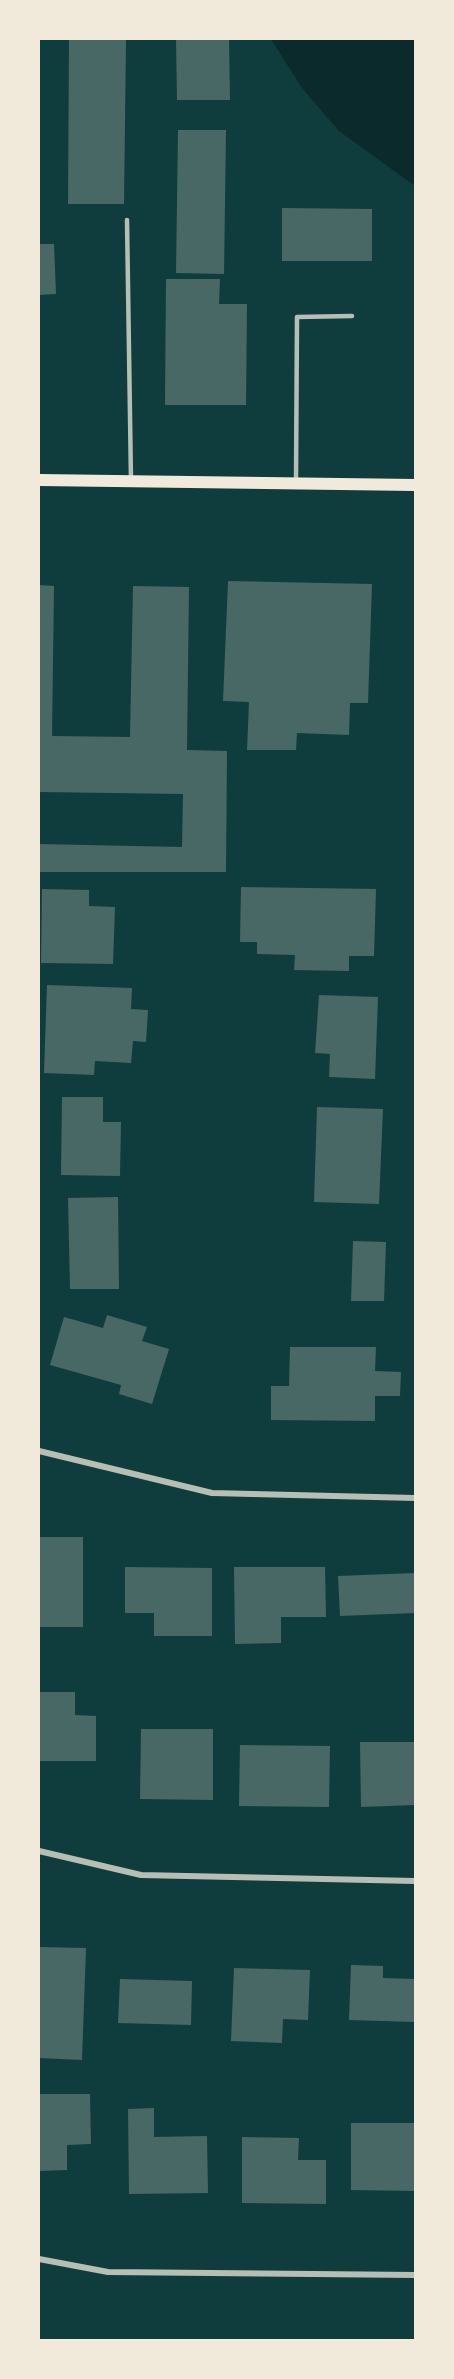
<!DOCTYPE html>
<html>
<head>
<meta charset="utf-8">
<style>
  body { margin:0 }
  #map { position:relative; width:454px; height:2379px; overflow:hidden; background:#0f3d3e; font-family:"Roboto Serif",serif }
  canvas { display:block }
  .frame { position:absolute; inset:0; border:40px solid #f1e9da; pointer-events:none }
</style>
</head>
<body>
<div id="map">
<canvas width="454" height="2379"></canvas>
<div class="frame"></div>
</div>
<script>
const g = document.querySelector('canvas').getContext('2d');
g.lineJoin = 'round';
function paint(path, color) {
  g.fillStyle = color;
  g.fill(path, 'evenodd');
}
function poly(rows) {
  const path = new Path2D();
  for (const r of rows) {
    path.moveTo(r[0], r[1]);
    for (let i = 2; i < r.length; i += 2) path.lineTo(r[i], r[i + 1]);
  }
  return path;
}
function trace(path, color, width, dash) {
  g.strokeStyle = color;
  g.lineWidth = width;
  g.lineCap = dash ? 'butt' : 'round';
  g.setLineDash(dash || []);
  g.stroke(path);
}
paint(poly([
  [271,39,415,39,415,186,339,131,302,88]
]), '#0a2a2b');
paint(poly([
  [69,39,126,39,124,204,68,204],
  [176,39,229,39,230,100,177,100],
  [178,130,226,130,224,274,176,273],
  [282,208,372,209,372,261,282,261],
  [39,244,54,244,56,294,39,295],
  [166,279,220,279,219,304,247,304,246,405,165,405],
  [228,581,372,584,368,703,350,703,349,735,297,733,296,750,247,750,249,702,223,701],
  [39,585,54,586,52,736,130,737,133,586,189,587,187,750,227,751,226,872,39,872,39,844,182,847,183,794,39,792],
  [241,887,376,889,374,956,349,956,349,971,294,970,295,955,257,954,257,942,240,942],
  [42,889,89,890,89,906,115,907,113,964,41,963],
  [47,985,132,988,131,1009,148,1010,146,1042,133,1041,131,1063,95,1061,94,1075,44,1073],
  [319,995,378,997,375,1079,329,1077,330,1054,315,1053],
  [62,1097,103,1097,103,1122,121,1122,120,1176,61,1175],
  [317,1107,383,1109,379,1204,314,1202],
  [118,1197,119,1289,70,1289,68,1198],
  [353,1241,386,1242,384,1301,351,1301],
  [107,1315,147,1327,142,1341,169,1349,152,1404,119,1394,121,1385,50,1365,64,1317,103,1328],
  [290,1347,376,1347,375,1371,401,1372,400,1396,375,1396,375,1421,271,1420,271,1386,289,1386],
  [39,1537,83,1537,83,1627,39,1627],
  [125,1567,212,1568,212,1636,154,1636,154,1613,125,1613],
  [234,1567,325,1567,326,1617,281,1617,281,1643,235,1644],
  [415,1573,415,1613,340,1616,338,1576],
  [39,1692,75,1692,75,1715,96,1716,96,1761,39,1761],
  [141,1729,213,1729,213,1800,140,1799],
  [360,1742,415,1742,415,1805,361,1807],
  [240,1745,330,1746,329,1807,239,1806],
  [39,1947,86,1948,82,2060,39,2058],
  [351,1965,383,1966,383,1978,415,1979,415,2022,349,2020],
  [234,1968,310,1970,308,2020,283,2019,282,2043,231,2041],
  [120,1979,192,1981,191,2025,118,2023],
  [39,2094,90,2094,91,2144,67,2145,67,2170,39,2171],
  [154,2108,154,2137,207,2136,208,2193,129,2194,128,2109],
  [351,2123,415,2123,415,2191,351,2190],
  [242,2137,299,2138,298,2160,326,2160,326,2204,242,2203]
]), '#486865');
trace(poly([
  [127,220,131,481],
  [296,481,297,317,352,316]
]), '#b8beb3', 4.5);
trace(poly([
  [39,1451,212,1493,415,1498],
  [39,1851,141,1875,415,1881],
  [39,2259,108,2272,415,2275]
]), '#b8beb3', 6);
trace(poly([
  [39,480,415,485]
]), '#f1e9da', 12);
</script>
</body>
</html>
